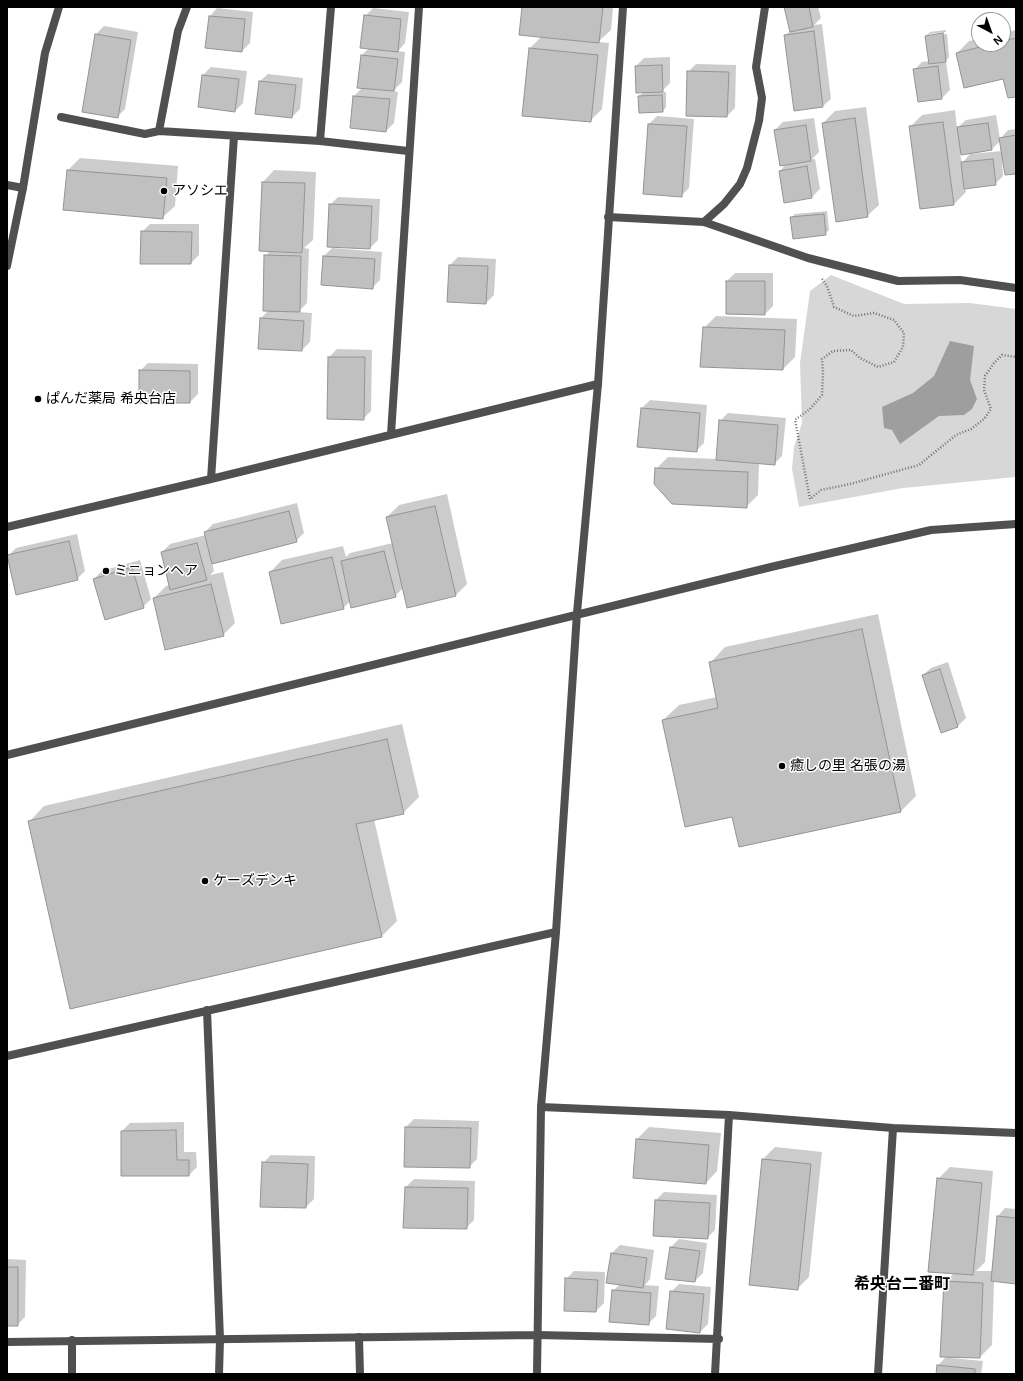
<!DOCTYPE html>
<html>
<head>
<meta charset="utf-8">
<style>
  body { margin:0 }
  #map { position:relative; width:1023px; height:1381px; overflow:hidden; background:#fff; font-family:Arial,sans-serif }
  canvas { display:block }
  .frame { position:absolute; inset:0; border:8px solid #000; pointer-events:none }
  .north { position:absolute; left:971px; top:12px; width:40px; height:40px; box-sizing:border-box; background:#fff; border:1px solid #999; border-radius:50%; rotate:139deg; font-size:11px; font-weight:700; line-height:16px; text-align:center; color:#000 }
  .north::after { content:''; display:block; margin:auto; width:14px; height:18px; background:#000; clip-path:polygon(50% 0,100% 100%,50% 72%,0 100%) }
</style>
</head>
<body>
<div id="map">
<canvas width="1023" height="1381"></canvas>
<div class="frame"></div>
<div class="north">N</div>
</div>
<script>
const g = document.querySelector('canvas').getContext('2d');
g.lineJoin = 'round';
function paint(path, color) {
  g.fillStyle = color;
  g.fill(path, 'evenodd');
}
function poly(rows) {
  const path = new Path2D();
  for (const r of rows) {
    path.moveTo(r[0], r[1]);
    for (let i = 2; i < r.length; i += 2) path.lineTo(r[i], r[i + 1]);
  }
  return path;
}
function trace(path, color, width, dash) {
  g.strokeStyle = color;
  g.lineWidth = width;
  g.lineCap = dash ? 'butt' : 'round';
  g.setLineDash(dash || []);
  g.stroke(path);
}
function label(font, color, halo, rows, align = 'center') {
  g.font = font + ' Arial,"Noto Sans JP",sans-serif';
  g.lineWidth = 3;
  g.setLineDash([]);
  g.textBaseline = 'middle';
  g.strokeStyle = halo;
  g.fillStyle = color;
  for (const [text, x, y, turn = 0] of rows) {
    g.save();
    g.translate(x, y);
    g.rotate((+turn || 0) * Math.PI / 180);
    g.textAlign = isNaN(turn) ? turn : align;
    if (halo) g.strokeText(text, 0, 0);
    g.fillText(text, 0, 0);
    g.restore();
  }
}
paint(poly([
  [831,275,904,304,970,303,1016,309,1016,477,903,488,799,507,792,469,794,447,802,423,800,363,810,291]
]), '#d7d7d7');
paint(poly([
  [950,341,974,346,970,380,977,399,972,409,964,415,939,416,900,444,892,430,884,428,882,407,913,393,934,376]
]), '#9e9e9e');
paint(poly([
  [523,7,613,7,611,30,598,42,609,43,602,109,590,121,530,48,542,36],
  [785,7,818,7,821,18,814,25,822,24,831,99,823,106,786,35,790,31],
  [217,8,253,12,250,43,242,51,206,47,210,16],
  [373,8,409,12,405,43,398,51,405,52,402,82,393,91,398,92,394,123,386,131,351,127,354,96,363,87,362,55,369,48,365,16],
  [104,26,138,32,125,109,117,117,96,34],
  [946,30,946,32,929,34,929,36,947,34,949,57,946,61,950,90,942,98,914,70,922,62,929,61,926,36,930,32],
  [1016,30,1016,96,1004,77,957,53,969,41,979,39,979,44,1003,44,1003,33],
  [670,57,670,83,661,92,666,92,666,107,663,111,639,96,645,91,636,66,644,58],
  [696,64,736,65,735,108,727,116,687,115,688,72],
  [211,67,247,71,243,103,235,111,203,75],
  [268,74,303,78,300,109,292,117,260,81],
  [866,107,879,205,867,216,823,123,835,111],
  [955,110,957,128,966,120,996,115,1000,139,1008,130,1016,129,1016,173,1002,159,1003,176,995,184,965,188,966,192,954,204,910,127,922,115],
  [1001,140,1002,151,970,154,962,163,960,154,992,149],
  [657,116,694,119,689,188,681,196,644,194,649,124],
  [814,118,819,152,812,159,815,159,820,189,812,197,780,171,786,164,775,130,783,122],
  [80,158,178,166,175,206,163,217,68,170],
  [274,170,316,172,313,240,304,248,309,249,307,303,298,312,312,313,310,342,302,350,261,318,269,310,265,256,271,250,260,250,263,182],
  [338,197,380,199,378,240,370,248,330,205],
  [827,211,829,230,825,234,791,218,795,214],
  [150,224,199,224,199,255,191,263,142,232],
  [332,248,382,252,380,280,372,288,324,256],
  [458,257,496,259,494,295,486,303,450,265],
  [735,273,773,273,773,306,765,314,727,281],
  [716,316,797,319,795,357,783,369,704,328],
  [337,349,372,350,371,411,363,419,329,357],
  [148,363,198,364,198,394,190,402,140,371],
  [650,400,707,405,704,443,696,451,642,408],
  [728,413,786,418,782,456,774,464,759,463,758,495,746,507,656,469,668,457,717,459,720,421],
  [447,494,467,584,455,596,403,588,395,596,351,601,343,608,270,572,282,560,343,546,346,557,350,553,393,543,387,517,399,505],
  [297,503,304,533,296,541,212,563,214,571,210,575,223,572,235,623,223,635,154,598,166,586,170,585,162,552,170,544,206,535,205,532,213,524],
  [77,534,85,571,77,579,8,556,16,548],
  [140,560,151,599,143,607,94,579,102,571],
  [878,614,916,796,901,811,733,816,663,720,679,705,717,697,710,663,725,647],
  [948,662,966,718,958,726,923,675,931,668],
  [402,724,419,797,403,813,374,819,397,921,382,936,29,822,44,806],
  [414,1119,479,1121,477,1159,469,1167,406,1127],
  [184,1122,184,1152,196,1152,197,1167,189,1175,122,1131,130,1123],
  [649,1127,721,1133,717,1171,706,1183,634,1177,637,1139],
  [775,1147,822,1152,809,1277,797,1289,763,1159],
  [271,1155,315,1156,314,1199,306,1207,263,1163],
  [950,1167,993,1171,985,1262,976,1271,993,1271,998,1216,1005,1208,1016,1209,1016,1283,994,1281,992,1345,980,1357,951,1356,951,1358,983,1361,981,1374,937,1374,938,1365,947,1356,945,1282,954,1273,938,1179],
  [414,1179,475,1181,474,1220,466,1228,406,1187],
  [664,1192,717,1195,715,1230,707,1238,654,1235,656,1200],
  [679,1239,707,1243,703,1273,695,1281,666,1278,671,1247],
  [620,1245,654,1250,650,1279,645,1285,659,1286,656,1316,648,1324,613,1291,620,1284,612,1253],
  [7,1259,26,1260,25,1317,17,1325,7,1325],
  [574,1271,605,1272,604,1303,596,1311,566,1279],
  [679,1284,711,1287,708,1324,700,1332,671,1292]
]), '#0003');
const building = poly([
  [522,7,603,7,599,43,519,35,522,7],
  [784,7,809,7,813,27,790,32,784,7],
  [364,15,401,19,398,52,360,48,364,15],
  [209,16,245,19,242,52,205,48,209,16],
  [814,31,823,107,794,111,784,35,814,31],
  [943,33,946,62,929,64,925,36,943,33],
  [95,34,131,40,118,118,82,112,95,34],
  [1016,38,1016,97,1008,98,1003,79,964,88,956,53,992,44,1003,44,1003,41,1016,38],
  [529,48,598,55,591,122,522,116,529,48],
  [361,55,398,59,394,91,357,88,361,55],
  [662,65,663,92,636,93,635,66,662,65],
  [938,66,942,99,918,102,913,69,938,66],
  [687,71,729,72,727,117,686,116,687,71],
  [202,75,239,79,235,112,198,107,202,75],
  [259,81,296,85,292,118,255,114,259,81],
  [662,95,663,112,639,113,638,96,662,95],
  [353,96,390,99,386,132,350,128,353,96],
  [855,118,868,217,836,222,822,123,855,118],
  [943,122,954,205,920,209,909,126,943,122],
  [988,123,992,150,961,155,957,127,988,123],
  [648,124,687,126,682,197,643,194,648,124],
  [806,125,811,161,780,166,774,130,806,125],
  [1016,135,1016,174,1005,175,999,138,1016,135],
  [993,159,996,185,964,189,961,162,993,159],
  [807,166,812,198,784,203,779,171,807,166],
  [67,170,167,178,163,219,63,210,67,170],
  [262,182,305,183,302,253,259,251,262,182],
  [329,204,372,206,370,249,327,247,329,204],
  [824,214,826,235,793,239,790,217,824,214],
  [141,231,192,232,191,264,140,264,141,231],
  [264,255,301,256,300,312,263,311,264,255],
  [323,256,375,259,373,289,321,285,323,256],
  [449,265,488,266,486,304,447,302,449,265],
  [726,281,765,281,765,315,726,314,726,281],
  [260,318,304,321,302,351,258,349,260,318],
  [703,327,785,330,783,370,700,367,703,327],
  [328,357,365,357,364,420,327,419,328,357],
  [139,370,190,371,190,403,139,403,139,370],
  [641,408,700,413,697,452,637,447,641,408],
  [719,420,778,425,775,465,716,460,719,420],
  [655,468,748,472,747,508,672,504,654,484,655,468],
  [435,506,456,596,407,608,386,517,435,506],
  [289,511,297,542,212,564,204,532,289,511],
  [69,541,78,580,16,595,7,555,69,541],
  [197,543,207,580,170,590,161,552,197,543],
  [384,551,396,597,351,608,341,561,384,551],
  [332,557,344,609,281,624,269,572,332,557],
  [132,567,144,608,105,620,93,579,132,567],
  [211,584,224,636,165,650,153,598,211,584],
  [862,629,901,812,739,847,732,817,685,827,662,720,718,708,709,662,862,629],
  [940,669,958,727,941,733,922,675,940,669],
  [387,739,404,814,356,824,382,937,70,1009,28,821,387,739],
  [405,1127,471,1128,470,1168,404,1167,405,1127],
  [176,1130,177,1160,189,1160,189,1176,121,1176,121,1131,176,1130],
  [636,1139,709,1145,706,1184,633,1178,636,1139],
  [762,1159,811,1164,798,1290,749,1285,762,1159],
  [262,1162,308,1164,306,1208,260,1207,262,1162],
  [937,1178,982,1183,973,1275,928,1272,937,1178],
  [405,1187,468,1188,467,1229,403,1228,405,1187],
  [655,1200,710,1203,708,1239,653,1236,655,1200],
  [997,1216,1016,1218,1016,1284,991,1281,997,1216],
  [670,1247,700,1251,695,1282,665,1279,670,1247],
  [611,1253,647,1258,643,1288,606,1283,611,1253],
  [7,1267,18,1267,18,1326,7,1326,7,1267],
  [565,1278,598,1280,596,1312,564,1311,565,1278],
  [944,1281,983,1283,980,1358,940,1357,944,1281],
  [612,1290,651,1293,649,1325,609,1322,612,1290],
  [670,1291,704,1294,700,1333,666,1329,670,1291],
  [937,1365,975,1369,975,1374,936,1374,937,1365]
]);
paint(building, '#c0c0c0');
trace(building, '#949494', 1);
trace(poly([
  [822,279,827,286,834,307,854,316,874,313,894,320,904,333,903,347,894,362,878,367,860,358,851,350,833,351,822,359,823,372,822,395,810,409,795,420,810,499,821,490,850,484,919,465,956,435,971,429,984,419,991,409,984,390,985,376,994,363,1002,355,1016,357]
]), '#727272', 2.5, [1, 2]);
trace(poly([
  [61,117,145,134,159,131,320,141,408,151],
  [159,131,178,31,187,7],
  [320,141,331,7],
  [7,185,23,188],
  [608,217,704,222,808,258,898,281,960,280,1016,288],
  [704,222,724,204,740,184,747,168,759,121,762,98,756,67,765,7],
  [391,434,419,7],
  [211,479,234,136],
  [7,527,211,479,598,384],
  [541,1107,729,1115,893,1128,1016,1133],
  [537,1335,719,1339],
  [359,1337,360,1374],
  [72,1374,72,1340],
  [219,1374,220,1339],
  [715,1374,729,1115],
  [878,1374,893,1128]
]), '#505050', 8);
trace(poly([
  [7,266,23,188,45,53,59,7],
  [7,755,771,567,931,530,1016,524],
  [207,1010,220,1339],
  [7,1056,556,932],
  [7,1342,537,1335],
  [537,1374,541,1107,556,932,577,613,598,384,623,7]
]), '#505050', 8);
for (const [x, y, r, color] of [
  [164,191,4,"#000"],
  [38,399,4,"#000"],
  [106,571,4,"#000"],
  [782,766,4,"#000"],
  [205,881,4,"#000"]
]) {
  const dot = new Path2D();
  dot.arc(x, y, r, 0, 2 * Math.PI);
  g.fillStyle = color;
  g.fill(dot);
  trace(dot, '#fff', 1.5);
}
label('14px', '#000', '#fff', [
  ["アソシエ",172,191],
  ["ぱんだ薬局 希央台店",46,399],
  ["ミニョンヘア",114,571],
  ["癒しの里 名張の湯",790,766],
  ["ケーズデンキ",213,881]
], 'left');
label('bold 16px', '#000', '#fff', [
  ["希央台二番町",902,1285]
]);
</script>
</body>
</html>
